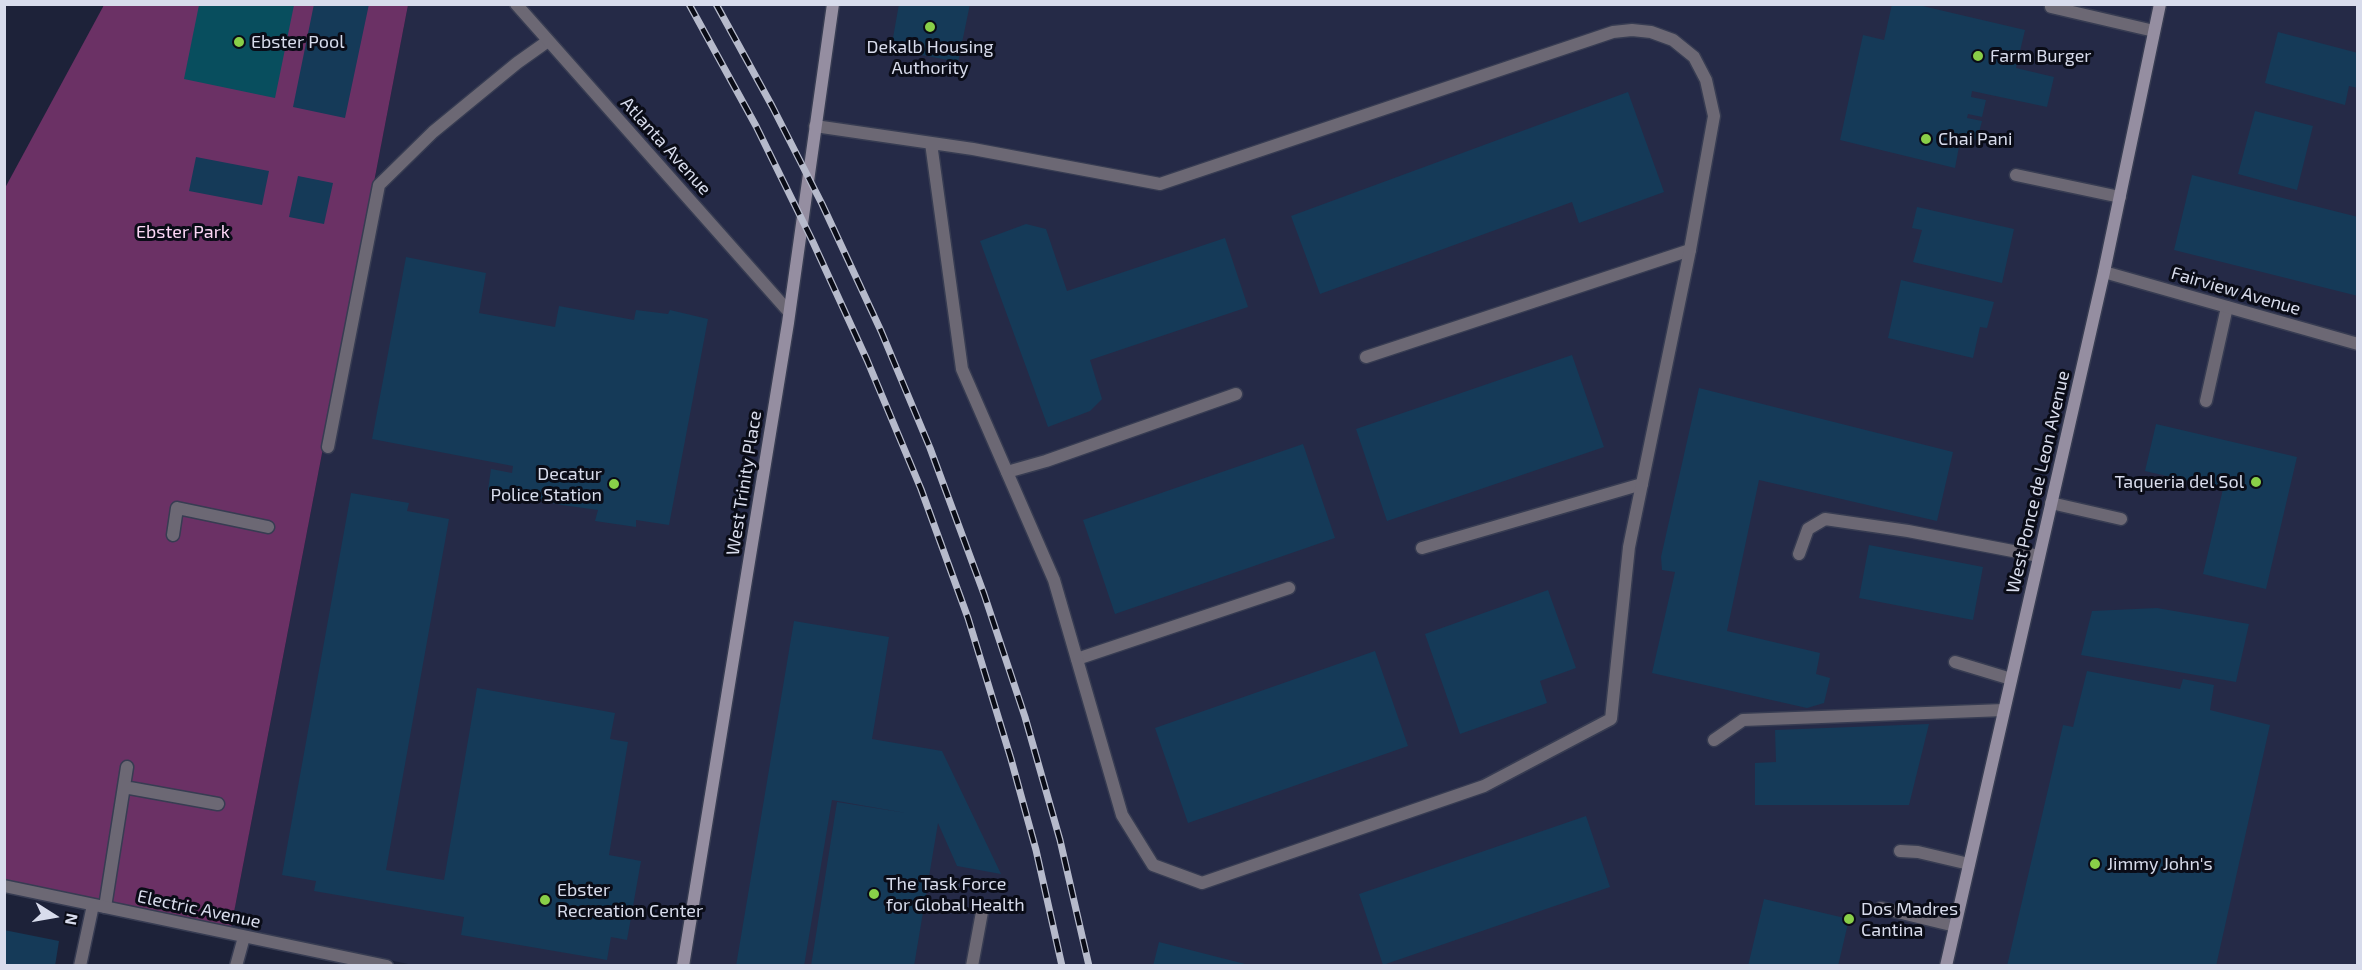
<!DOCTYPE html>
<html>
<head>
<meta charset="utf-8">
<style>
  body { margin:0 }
  #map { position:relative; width:2362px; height:970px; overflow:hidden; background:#1d2239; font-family:"Exo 2",sans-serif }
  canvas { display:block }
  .frame { position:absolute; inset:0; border:6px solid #d8dcec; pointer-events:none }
  .north { position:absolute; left:24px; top:886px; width:60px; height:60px; -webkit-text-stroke:4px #0a0c17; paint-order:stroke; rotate:101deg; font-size:16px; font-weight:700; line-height:24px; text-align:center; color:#d8dcec }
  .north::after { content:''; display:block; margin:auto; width:21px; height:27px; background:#d8dcec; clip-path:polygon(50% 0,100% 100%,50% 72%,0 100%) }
</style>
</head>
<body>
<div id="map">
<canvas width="2362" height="970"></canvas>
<div class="frame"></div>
<div class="north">N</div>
</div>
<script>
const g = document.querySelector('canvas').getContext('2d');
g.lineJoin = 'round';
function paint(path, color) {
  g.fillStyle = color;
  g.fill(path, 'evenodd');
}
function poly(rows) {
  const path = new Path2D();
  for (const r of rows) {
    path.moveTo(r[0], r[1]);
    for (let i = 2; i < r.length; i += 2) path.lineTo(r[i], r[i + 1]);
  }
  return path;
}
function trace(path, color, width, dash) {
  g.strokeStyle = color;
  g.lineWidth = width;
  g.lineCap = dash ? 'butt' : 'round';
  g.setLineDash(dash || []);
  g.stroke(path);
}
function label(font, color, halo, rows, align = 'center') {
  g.font = font + ' "Exo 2",sans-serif';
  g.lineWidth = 6;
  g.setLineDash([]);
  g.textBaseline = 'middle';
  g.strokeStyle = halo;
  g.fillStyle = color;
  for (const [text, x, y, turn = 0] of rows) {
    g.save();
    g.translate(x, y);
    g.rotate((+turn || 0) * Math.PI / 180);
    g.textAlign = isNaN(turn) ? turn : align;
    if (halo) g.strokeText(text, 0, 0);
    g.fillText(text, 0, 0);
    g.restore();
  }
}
paint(poly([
  [408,5,2357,5,2357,965,418,966,231,928]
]), '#252a47');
paint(poly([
  [104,5,408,5,231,928,5,881,5,188]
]), '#6b3165');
paint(poly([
  [199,5,294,5,275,98,184,79]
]), '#084e5e');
paint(poly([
  [314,4,369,4,345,118,293,107],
  [899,4,970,4,958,62,891,49],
  [1892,4,1914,4,2025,30,2016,68,2054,77,2047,107,1972,91,1971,97,1986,100,1982,117,1968,114,1967,118,1982,121,1977,140,1961,136,1955,168,1840,140,1863,35,1884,40],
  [2278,32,2358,53,2358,88,2349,86,2345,105,2265,83],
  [1628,92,1664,192,1579,223,1572,202,1320,294,1291,216],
  [2255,111,2313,126,2297,190,2238,174],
  [196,157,269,171,262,205,189,191],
  [2192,175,2358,217,2358,296,2174,250],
  [298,176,333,183,324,224,289,217],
  [1917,207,2014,229,2002,283,1913,262,1922,230,1912,228],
  [1026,224,1046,229,1067,291,1225,238,1248,307,1090,360,1102,399,1090,411,1048,427,980,241],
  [406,257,486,273,479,313,555,327,559,306,634,320,636,310,668,314,670,310,708,319,669,525,636,520,636,527,595,521,598,510,562,505,488,490,491,469,512,473,513,466,372,439],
  [1901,280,1994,302,1987,328,1980,327,1973,358,1888,338],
  [1572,355,1604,447,1387,521,1356,429],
  [1699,388,1953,452,1937,521,1759,480,1727,631,1820,653,1816,674,1830,678,1824,703,1807,708,1652,673,1675,572,1662,570,1661,557],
  [2156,424,2297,457,2266,589,2203,574,2223,489,2145,471],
  [1303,444,1335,538,1115,614,1083,520],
  [351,493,409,503,407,511,449,519,386,870,444,880,477,688,615,713,610,739,628,742,609,855,641,861,627,940,611,937,607,960,461,935,464,917,314,891,316,881,282,875],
  [1869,545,1983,567,1973,620,1859,598],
  [1548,590,1576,668,1540,681,1547,703,1460,734,1425,634],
  [2157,608,2249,624,2236,682,2081,655,2092,611],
  [794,621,889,637,872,739,942,751,1001,874,957,866,938,823,914,966,811,966,837,802,906,813,832,800,804,966,736,966],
  [1375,651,1408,746,1188,823,1155,728],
  [2087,671,2180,689,2183,679,2214,685,2210,710,2270,725,2216,966,2007,966,2063,725,2073,727],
  [1929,724,1909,805,1755,805,1755,763,1776,762,1775,730],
  [1586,816,1610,887,1383,965,1359,894],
  [1764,899,1849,919,1838,966,1748,966],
  [4,930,59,941,55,966,4,966],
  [1159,942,1249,965,1249,966,1153,966]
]), '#153a58');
const lane = poly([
  [2051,7,2154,31],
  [2016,175,2120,197],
  [1366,357,1690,250],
  [2206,401,2227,307],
  [328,447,379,185,433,132,517,63,548,41],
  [1007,472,1046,461,1236,394],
  [2051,503,2121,519],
  [173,535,177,508,268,527],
  [1422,548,1642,484],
  [1799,554,1808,529,1825,519,1908,531,2039,556],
  [1077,659,1289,588],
  [1955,662,2011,679],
  [1714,740,1743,720,2004,710],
  [124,787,218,804],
  [1900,851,1918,852,1969,864],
  [105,907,127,767],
  [1881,908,1955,926],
  [972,966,982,912]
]);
const street = poly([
  [516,4,789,312],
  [815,126,973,149,1160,184,1613,32,1632,30,1651,32,1673,40,1694,57,1706,80,1714,116,1690,250,1629,547,1611,719,1484,786,1202,883,1153,865,1122,815,1054,580,962,369,931,143],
  [2104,272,2358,344],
  [4,886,387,966],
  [80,966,93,905],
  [236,966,244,937]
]);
const secondary = poly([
  [683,966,788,323,833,4],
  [1946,966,2104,272,2160,4]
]);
trace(lane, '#373c52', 15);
trace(street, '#373c52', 15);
trace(secondary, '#373c52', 15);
trace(lane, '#6c6874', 12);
trace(street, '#6c6874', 12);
trace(secondary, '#958ea1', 12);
const rail = poly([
  [689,4,756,126,812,240,867,360,921,489,968,618,1011,759,1036,850,1062,966],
  [716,4,772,106,822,204,881,331,930,448,984,594,1025,717,1060,840,1089,966]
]);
trace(rail, '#b6bacb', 7);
trace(rail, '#0a0c17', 4.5, [14]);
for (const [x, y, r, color] of [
  [930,27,6,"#89cf48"],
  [239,42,6,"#89cf48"],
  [1978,56,6,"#89cf48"],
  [1926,139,6,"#89cf48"],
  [2256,482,6,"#89cf48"],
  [614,484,6,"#89cf48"],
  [2095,864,6,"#89cf48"],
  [874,894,6,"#89cf48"],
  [545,900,6,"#89cf48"],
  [1849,919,6,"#89cf48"]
]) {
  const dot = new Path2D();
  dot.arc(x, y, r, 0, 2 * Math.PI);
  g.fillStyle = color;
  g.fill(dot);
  trace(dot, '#0a0c17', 2);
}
label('18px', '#d8dcec', '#0a0c17', [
  ["Ebster Pool",251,42],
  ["Dekalb Housing",930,47,"center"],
  ["Authority",930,68,"center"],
  ["Farm Burger",1990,56],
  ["Chai Pani",1938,139],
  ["Decatur",602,474,"right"],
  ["Police Station",602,495,"right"],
  ["Taqueria del Sol",2244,482,"right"],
  ["Jimmy John's",2107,864],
  ["The Task Force",886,884],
  ["for Global Health",886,905],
  ["Ebster",557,890],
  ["Recreation Center",557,911],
  ["Dos Madres",1861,909],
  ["Cantina",1861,930]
], 'left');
label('18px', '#d8dcec', '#0a0c17', [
  ["Atlanta Avenue",666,146,48],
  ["Fairview Avenue",2236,291,16],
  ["West Ponce de Leon Avenue",2038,482,-77],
  ["West Trinity Place",744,483,-81],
  ["Electric Avenue",199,909,12]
]);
label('18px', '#fcd7f6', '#0a0c17', [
  ["Ebster Park",183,232]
]);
</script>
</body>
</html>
